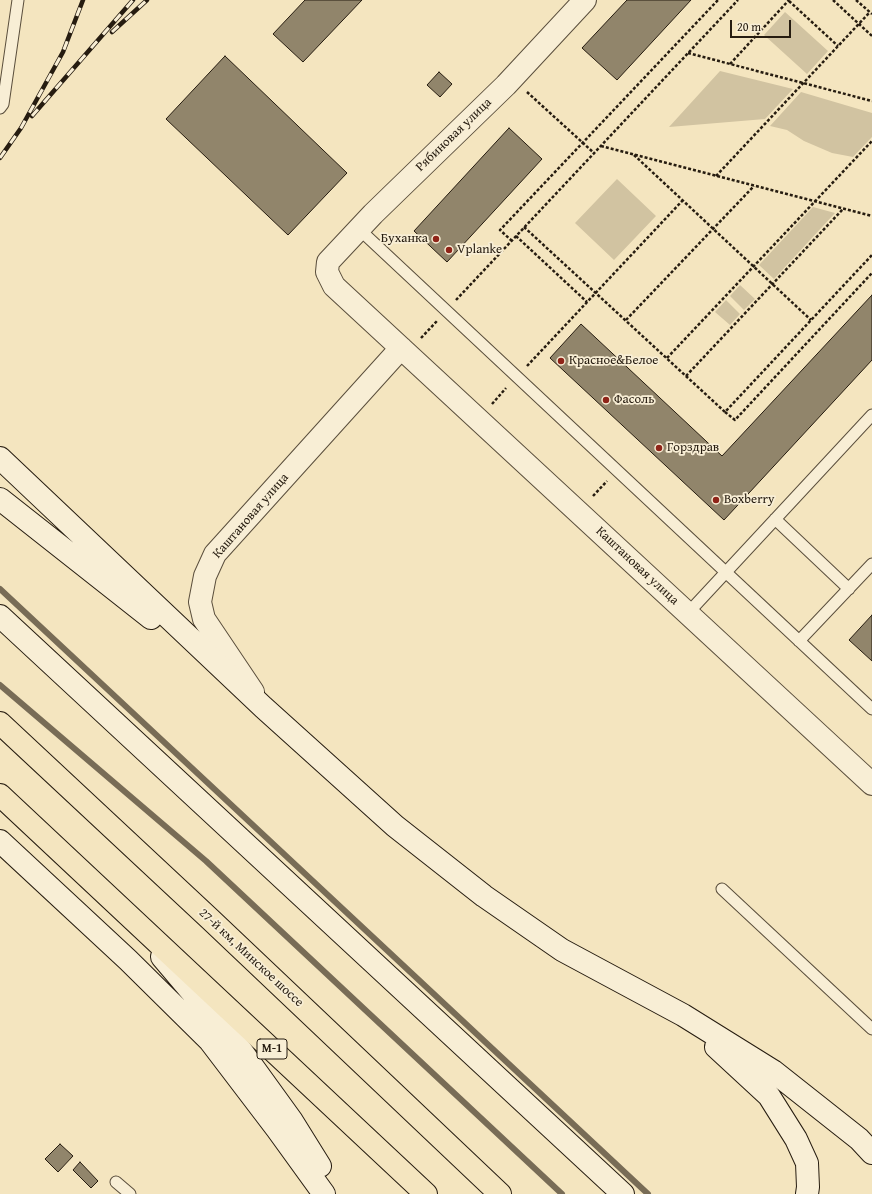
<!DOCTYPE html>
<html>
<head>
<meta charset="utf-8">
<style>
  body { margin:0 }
  #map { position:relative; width:872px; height:1194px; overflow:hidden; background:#f4e5bf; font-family:"Gentium Book Plus",serif }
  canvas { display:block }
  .scale { position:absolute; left:730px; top:20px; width:61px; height:18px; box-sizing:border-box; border:2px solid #261c10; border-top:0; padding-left:5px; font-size:12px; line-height:14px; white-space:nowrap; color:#261c10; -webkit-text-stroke:3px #f8eed5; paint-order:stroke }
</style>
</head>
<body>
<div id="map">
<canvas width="872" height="1194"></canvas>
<div class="scale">20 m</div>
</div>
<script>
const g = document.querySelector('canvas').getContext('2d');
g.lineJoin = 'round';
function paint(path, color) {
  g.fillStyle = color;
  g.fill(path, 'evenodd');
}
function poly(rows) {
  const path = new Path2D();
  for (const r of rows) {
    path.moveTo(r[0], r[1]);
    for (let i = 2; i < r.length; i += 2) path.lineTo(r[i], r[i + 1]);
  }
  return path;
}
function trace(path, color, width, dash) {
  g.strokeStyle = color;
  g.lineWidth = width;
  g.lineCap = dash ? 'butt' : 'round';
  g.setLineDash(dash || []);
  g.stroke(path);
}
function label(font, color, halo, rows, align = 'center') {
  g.font = font + ' "Gentium Book Plus",serif';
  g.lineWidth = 3.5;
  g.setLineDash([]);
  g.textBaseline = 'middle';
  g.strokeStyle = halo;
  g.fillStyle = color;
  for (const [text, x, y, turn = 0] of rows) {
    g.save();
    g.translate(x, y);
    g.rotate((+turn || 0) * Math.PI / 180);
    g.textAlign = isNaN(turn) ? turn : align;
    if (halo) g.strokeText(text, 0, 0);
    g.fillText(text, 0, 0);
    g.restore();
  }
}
paint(poly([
  [785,12,828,51,807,74,764,35],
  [720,71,793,89,765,119,669,127],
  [801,92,872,113,872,137,853,157,832,153,804,141,787,130,770,126],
  [617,179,656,216,614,260,575,223],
  [813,207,835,213,774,279,759,265],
  [740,285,755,299,744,310,730,296],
  [726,300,740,314,730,325,715,312]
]), '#d1c3a1');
trace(poly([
  [0,589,648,1194],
  [0,685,206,861,562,1194]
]), '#786c56', 6);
const building = poly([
  [305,0,362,0,303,62,273,34,305,0],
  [627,0,691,0,617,80,582,48,627,0],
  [225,56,347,173,288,235,166,119,225,56],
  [439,72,452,84,440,97,427,85,439,72],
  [509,128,542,159,447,262,414,231,509,128],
  [872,295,872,360,724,520,550,358,581,324,722,456,872,295],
  [872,615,872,661,849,640,872,615],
  [60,1144,73,1156,58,1172,45,1159,60,1144],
  [80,1162,98,1181,91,1188,73,1170,80,1162]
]);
paint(building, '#91856b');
trace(building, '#261c10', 1);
const lane = poly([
  [0,108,3,104,18,0],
  [359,229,872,709],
  [775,519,849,589],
  [688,613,872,415],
  [799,641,872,564],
  [722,889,872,1029],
  [116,1182,130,1194]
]);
const street = poly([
  [585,0,506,85,373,214,328,262,327,272,334,286,872,784],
  [253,692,204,619,200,602,205,576,215,554,401,348]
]);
const secondary = poly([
  [0,458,263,707,395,826,484,896,562,950,683,1015,773,1071,859,1139,872,1153],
  [0,499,151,618],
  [0,616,623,1194],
  [0,841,128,960,210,1041,277,1129,324,1194],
  [162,957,240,1049,292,1121,320,1166],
  [716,1047,769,1096,796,1139,807,1163,808,1187,807,1194]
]);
const highway = poly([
  [0,723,210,919,500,1194],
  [0,795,426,1194]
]);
trace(lane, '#5a4e3c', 13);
trace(street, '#5a4e3c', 24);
trace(secondary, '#261c10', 24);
trace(highway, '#261c10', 24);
trace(poly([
  [833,0,872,36],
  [856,0,872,14],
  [789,1,838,46],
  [688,53,872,101],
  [730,64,789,0],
  [527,92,594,153],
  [601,146,872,216],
  [634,155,811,320],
  [716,176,870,12],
  [524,227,725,412,872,255],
  [516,236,587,302],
  [512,241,500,230,718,0],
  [456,300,738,0],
  [626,320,754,186],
  [421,338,437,321],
  [667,358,872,141],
  [527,366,683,200],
  [686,376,843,209],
  [492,404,506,388],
  [725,412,735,420,872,273],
  [593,496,607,481]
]), '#261c10', 2.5, [3, 2]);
trace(lane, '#f8eed5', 11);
trace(street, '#f8eed5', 22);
trace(secondary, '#f8eed5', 22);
trace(highway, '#f4e5bf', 22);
const rail = poly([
  [112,32,147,0],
  [32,116,133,0],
  [0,158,21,128,63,52,83,0]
]);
trace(rail, '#261c10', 4.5);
trace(rail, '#f8eed5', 3, [9]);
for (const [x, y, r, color] of [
  [436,239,4,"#8f2418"],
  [449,250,4,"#8f2418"],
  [561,361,4,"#8f2418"],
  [606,400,4,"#8f2418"],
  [659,448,4,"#8f2418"],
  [716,500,4,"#8f2418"]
]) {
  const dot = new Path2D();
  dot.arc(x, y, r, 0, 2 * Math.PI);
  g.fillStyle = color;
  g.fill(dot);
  trace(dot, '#f8eed5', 1.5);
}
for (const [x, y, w] of [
  [272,1049,30]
]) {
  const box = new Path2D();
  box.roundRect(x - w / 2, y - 10, w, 20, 3);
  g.fillStyle = '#f8eed5';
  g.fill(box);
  trace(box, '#261c10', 1);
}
label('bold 12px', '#261c10', null, [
  ["М-1",272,1049]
]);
label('13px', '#261c10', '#f8eed5', [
  ["Рябиновая улица",454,135,-44],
  ["Каштановая улица",251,516,-49],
  ["Каштановая улица",637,566,43],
  ["27-й км, Минское шоссе",251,958,43]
]);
label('13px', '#261c10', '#f8eed5', [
  ["Буханка",428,239,"right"],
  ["Vplanke",457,250],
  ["Красное&Белое",569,361],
  ["Фасоль",614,400],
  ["Горздрав",667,448],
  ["Boxberry",724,500]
], 'left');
</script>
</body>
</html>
